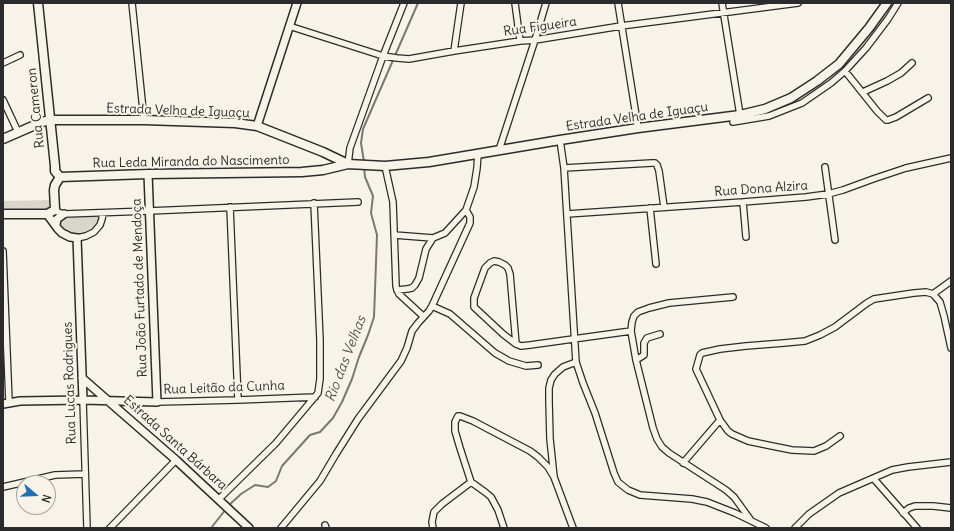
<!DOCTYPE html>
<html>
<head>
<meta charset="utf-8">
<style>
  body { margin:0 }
  #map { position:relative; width:954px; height:531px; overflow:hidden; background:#f7f3e8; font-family:Delius,sans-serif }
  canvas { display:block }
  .frame { position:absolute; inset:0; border:4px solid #2b2b2b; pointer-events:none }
  .north { position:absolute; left:16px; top:475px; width:40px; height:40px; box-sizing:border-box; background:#f7f3e8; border:1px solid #a5a39c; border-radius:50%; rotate:109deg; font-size:11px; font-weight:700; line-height:16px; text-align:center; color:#2b2b2b }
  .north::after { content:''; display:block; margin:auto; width:14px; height:18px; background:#1f6fb2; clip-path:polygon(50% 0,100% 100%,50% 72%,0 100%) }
</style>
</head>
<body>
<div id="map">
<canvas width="954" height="531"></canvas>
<div class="frame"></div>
<div class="north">N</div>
</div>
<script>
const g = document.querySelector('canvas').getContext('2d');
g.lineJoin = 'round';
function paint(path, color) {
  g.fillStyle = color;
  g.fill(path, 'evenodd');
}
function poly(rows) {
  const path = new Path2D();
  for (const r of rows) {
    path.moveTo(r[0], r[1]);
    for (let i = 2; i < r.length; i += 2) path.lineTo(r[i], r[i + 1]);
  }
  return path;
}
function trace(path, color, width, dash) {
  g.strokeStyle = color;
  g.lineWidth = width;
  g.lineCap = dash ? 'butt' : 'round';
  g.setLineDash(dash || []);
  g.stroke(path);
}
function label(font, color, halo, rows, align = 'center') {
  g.font = font + ' Delius,sans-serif';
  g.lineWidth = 4;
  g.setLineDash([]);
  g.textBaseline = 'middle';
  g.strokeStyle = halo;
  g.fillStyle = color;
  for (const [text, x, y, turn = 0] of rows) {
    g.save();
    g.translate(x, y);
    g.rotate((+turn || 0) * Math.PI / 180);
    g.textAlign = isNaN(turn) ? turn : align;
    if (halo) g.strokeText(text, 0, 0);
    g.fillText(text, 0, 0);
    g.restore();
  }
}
paint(poly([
  [50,200,50,210,3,212,3,201],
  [64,216,101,216,97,225,93,229,84,234,79,235,74,235,66,232,58,225]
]), '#dad6cc');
trace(poly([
  [364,162,361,143,363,129,418,3],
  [228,506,241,494,255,485,268,487,276,481,282,466,310,435,320,432,333,418,342,402,352,379,359,357,368,335,374,317,377,235,371,213,373,196,365,177,364,167],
  [211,528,226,509]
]), '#7a7874', 2);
const minor = poly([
  [132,3,144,120],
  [515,3,520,41],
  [618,3,638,128],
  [722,3,740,115],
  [289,26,383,56,397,58,409,59,454,51,520,41,535,40,621,26,798,3],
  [454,51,461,3],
  [3,63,20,55],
  [845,71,877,111,886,120,888,120,896,117,928,98],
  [863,92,887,81,901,73,912,63],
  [3,100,18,132],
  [733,122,769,116,802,103,831,83,845,71,866,48,888,19,898,3],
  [560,140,564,168,576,362,583,383,595,413,614,473,618,482,628,490,640,495,692,499,707,502,735,513,766,528],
  [499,150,535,40,546,3],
  [348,164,350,148,383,56,404,3],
  [385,166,393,202,396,286,397,290,399,294,423,316],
  [825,167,835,240],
  [564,168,652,163,655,163,657,165,659,171,664,207],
  [743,202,746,237],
  [230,207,238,400],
  [650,208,656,264],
  [55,209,58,212,64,214,149,211,358,202],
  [567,214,743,202,806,197,828,194,843,190,873,179,906,168,951,158],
  [394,235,433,238],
  [77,238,86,236,94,232,100,225,102,219,103,213],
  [3,251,9,402],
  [397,290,407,289,412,288,415,285,419,278,426,249,433,238,445,233,466,210,474,187,477,168,478,153],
  [933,294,951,281],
  [733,297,669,303,649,308,638,312,634,316,632,322,631,331,636,360,653,428,657,439,662,447,669,453,726,490,734,497,750,519],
  [432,306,450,314,495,353,509,361,526,366,538,365],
  [516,344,510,274,508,268,505,265,499,262,494,261,490,263,485,268,474,298,474,307,503,334,516,344,521,346,530,345,631,331],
  [636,360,644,355,644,343,647,338,660,334],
  [83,400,87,528],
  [157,402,238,400,315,397],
  [840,436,826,446,814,451,792,450,772,446,748,441,732,434,728,431,720,420,696,369,700,355,702,353,720,349,746,346,784,343,805,341,820,335,835,327,867,303,874,299,914,293,926,292,933,294,940,302,944,316,951,348],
  [683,463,720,420],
  [874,479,917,528],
  [471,482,460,448,455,431,455,422,458,416,460,416,473,421,530,451,538,457,548,467,554,477],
  [3,487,55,475,85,474],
  [219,499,276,443,318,393,320,379,320,340,314,203],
  [903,513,909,508,915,506,933,506,951,508],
  [325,525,326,528],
  [110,528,176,460],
  [281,528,320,481,336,454,358,419,401,361,407,348,412,331,418,323,429,311,432,306,470,223,470,217,466,210],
  [433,528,432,522,434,512,442,504,471,482,485,492,491,497,498,510,504,528],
  [573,528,554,477,550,439,549,401,549,388,551,380,555,374,563,367,576,362],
  [795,528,809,514,839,493,892,470,908,467,951,462]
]);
const tertiary = poly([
  [257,126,297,3],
  [47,214,58,229,62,233,70,237,77,238,83,400],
  [56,225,57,219,64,214],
  [82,378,176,460,249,528],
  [3,404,20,401,83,400,157,402,148,174]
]);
const secondary = poly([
  [38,3,55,166,55,171,60,177],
  [3,139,42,122,50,120,144,120,235,123,257,126,323,152,348,164],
  [60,177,148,174,302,172,323,170,348,164,385,166,429,162,560,140,638,128,740,115,765,109,791,98,817,81,839,64,869,28,887,3],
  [3,214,47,214,53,211,55,209,54,190,55,185,60,177]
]);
trace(minor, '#2b2b2b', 8);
trace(tertiary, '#2b2b2b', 10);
trace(secondary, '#2b2b2b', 11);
trace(minor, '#f7f3e8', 5.5);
trace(tertiary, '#f7f3e8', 7);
trace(secondary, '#f7f3e8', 8);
label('13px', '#2b2b2b', '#f7f3e8', [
  ["Rua Figueira",540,27,-8],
  ["Rua Cameron",36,108,-96],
  ["Estrada Velha de Iguaçu",178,111,2],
  ["Estrada Velha de Iguaçu",637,117,-8],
  ["Rua Leda Miranda do Nascimento",191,162,-1],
  ["Rua Dona Alzira",761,189,-4],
  ["Rua João Furtado de Mendoça",140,288,-92],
  ["Rua Lucas Rodrigues",70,383,-92],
  ["Rua Leitão da Cunha",224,388,-2],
  ["Estrada Santa Bárbara",175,443,42]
]);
label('italic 14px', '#53524f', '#f7f3e8', [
  ["Rio das Velhas",346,359,-69]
]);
</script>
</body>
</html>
